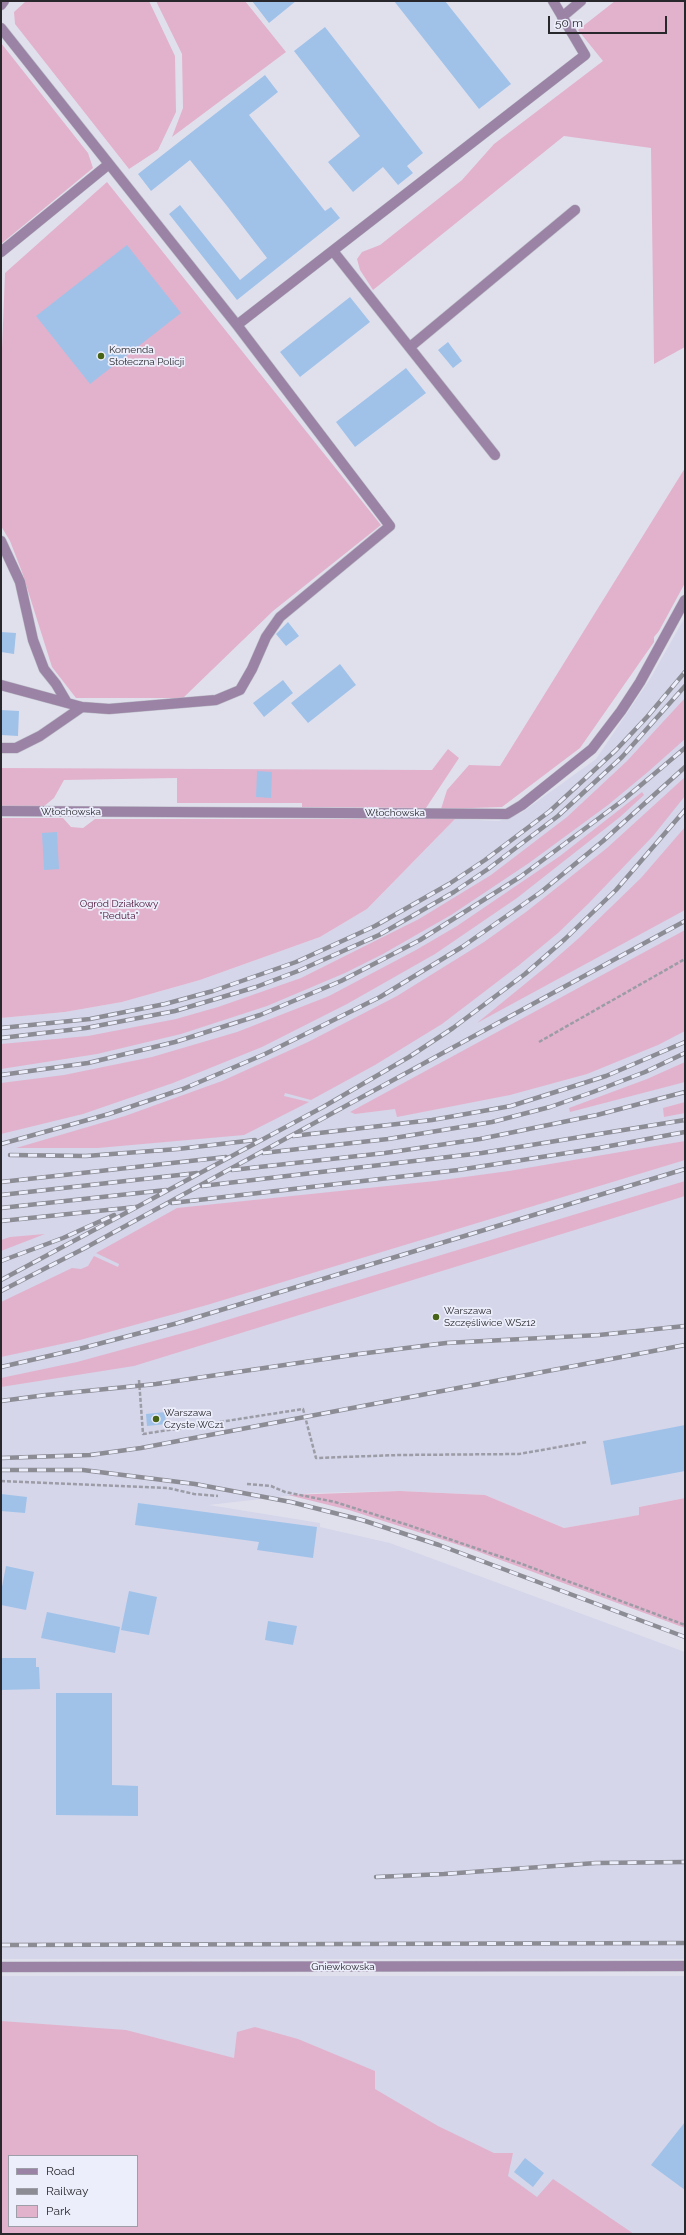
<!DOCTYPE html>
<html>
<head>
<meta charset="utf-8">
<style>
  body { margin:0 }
  #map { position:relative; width:686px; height:2235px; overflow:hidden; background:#e0e0ed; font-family:Raleway,sans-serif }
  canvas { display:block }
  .frame { position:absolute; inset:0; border:2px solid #27272c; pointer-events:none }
  .legend { position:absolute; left:8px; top:2155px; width:130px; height:72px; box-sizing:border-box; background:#edeefb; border:1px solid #9e9ea8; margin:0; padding:5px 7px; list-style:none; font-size:12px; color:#27272c }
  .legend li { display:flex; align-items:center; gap:8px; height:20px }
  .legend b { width:20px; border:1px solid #9e9ea8 }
  .scale { position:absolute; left:548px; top:16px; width:119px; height:18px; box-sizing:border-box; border:2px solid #27272c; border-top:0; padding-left:5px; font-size:12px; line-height:14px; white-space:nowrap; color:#27272c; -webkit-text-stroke:3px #edeefb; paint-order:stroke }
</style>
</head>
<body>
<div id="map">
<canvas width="686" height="2235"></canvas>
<div class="frame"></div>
<ul class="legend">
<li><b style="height:5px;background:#9a83a5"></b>Road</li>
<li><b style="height:5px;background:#8c8c95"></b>Railway</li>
<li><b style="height:11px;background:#e2b2cc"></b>Park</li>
</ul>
<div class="scale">50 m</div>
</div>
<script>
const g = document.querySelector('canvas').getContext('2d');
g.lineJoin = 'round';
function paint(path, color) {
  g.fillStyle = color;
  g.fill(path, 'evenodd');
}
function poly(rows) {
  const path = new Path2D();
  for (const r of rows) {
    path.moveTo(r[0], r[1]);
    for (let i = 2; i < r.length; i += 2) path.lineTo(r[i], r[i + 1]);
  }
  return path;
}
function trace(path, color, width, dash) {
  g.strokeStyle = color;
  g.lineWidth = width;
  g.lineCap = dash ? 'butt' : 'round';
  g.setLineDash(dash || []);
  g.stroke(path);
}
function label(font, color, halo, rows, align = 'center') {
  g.font = font + ' Raleway,sans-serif';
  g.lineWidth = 3.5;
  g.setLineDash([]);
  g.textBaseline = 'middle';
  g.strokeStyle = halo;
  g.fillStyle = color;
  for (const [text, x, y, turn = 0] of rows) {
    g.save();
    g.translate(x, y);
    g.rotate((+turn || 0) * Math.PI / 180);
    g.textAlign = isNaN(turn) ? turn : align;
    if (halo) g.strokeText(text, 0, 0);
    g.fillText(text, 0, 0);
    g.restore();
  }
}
paint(poly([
  [685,617,685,1498,639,1507,640,1515,564,1528,485,1495,400,1491,313,1493,209,1505,320,1523,320,1527,390,1543,685,1652,685,1959,1,1959,1,1018,65,1012,122,1002,200,980,320,937,367,909,455,819,499,821,521,813,596,759,650,679],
  [1,1976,685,1976,685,2234,48,2234,137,2226,137,2156,9,2156,1,2194]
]), '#d5d6ea');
paint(poly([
  [26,1,149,1,175,56,176,112,158,150,129,169,15,24,14,12],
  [156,1,245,1,286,52,172,137,183,108,182,54],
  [615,1,685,1,685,347,654,364,651,148,564,136,373,290,360,270,357,259,362,252,380,245,462,180,494,144,603,61,578,30],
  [1,43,88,153,93,168,1,244],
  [107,182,381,525,273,611,183,698,76,698,52,667,22,572,10,541,1,526,1,374,5,273],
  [685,468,685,583,659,631,654,637,654,642,580,748,502,807,441,809,447,790,469,765,500,766],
  [685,698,685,739,649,771,608,805,529,863,451,915,383,954,345,973,267,1006,181,1034,97,1054,1,1069,1,1044,88,1036,176,1019,218,1007,301,978,419,919,491,875,567,817,627,761],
  [448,749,459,758,426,808,302,807,302,803,177,803,177,778,64,780,54,798,43,807,1,806,1,768,432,770],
  [685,777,685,796,653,836,588,904,558,933,518,966,442,1024,375,1065,311,1100,285,1093,284,1096,309,1102,244,1135,98,1148,16,1148,125,1116,222,1081,308,1042,397,996,484,942,526,912,607,848],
  [642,792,644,795,620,817,517,898,435,954,347,1004,262,1047,173,1083,83,1114,1,1134,1,1083,64,1075,152,1057,237,1032,329,996,416,950,457,926,560,856],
  [1,818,63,818,71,827,83,828,95,819,455,819,367,909,320,937,200,980,122,1002,65,1012,1,1018],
  [685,827,685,910,477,1023,547,966,579,938,641,878],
  [685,930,685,1031,658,1045,587,1074,510,1095,397,1117,395,1109,355,1114,350,1112],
  [685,1062,685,1082,570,1112,569,1108,647,1079],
  [685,1102,685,1113,664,1117,663,1108],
  [685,1141,685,1160,207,1305,80,1340,1,1357,1,1302,72,1268,81,1269,88,1266,94,1256,118,1267,119,1264,96,1253,177,1208,435,1181,509,1171],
  [685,1181,685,1196,134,1366,1,1387,1,1378,77,1362,194,1330],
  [45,1234,1,1251,1,1240,10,1237],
  [400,1491,485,1495,564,1528,639,1515,639,1507,685,1498,685,1628,468,1548,349,1510,288,1495],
  [1,2021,126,2030,234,2058,237,2032,255,2027,298,2039,375,2071,375,2089,438,2126,494,2153,513,2153,508,2176,537,2197,553,2179,634,2234,1,2234],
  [9,2156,137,2156,137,2226,9,2226]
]), '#e2b2cc');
paint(poly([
  [252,1,296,1,269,23],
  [394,1,445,1,511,84,479,109],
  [325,27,423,153,407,166,413,173,398,185,383,167,353,192,328,162,360,136,294,51],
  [265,75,278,92,249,115,325,211,331,207,340,218,237,300,169,214,180,205,240,280,267,258,227,206,190,160,151,191,138,174],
  [127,245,181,313,90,384,36,316],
  [350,297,370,322,300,377,280,352],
  [448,342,462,361,453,368,438,350],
  [406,368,426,393,355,447,336,422],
  [288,622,299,636,286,646,276,634],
  [1,632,16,633,14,654,1,652],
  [340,664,356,685,308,723,291,703],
  [283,680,293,693,264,717,253,703],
  [1,710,19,711,18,736,1,735],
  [257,771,272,772,271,798,256,797],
  [57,832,59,869,44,870,42,833],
  [165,1412,166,1424,147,1426,146,1414],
  [685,1425,685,1471,611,1485,603,1441],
  [1,1494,27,1497,25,1513,1,1511],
  [138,1503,317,1527,313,1558,257,1550,259,1542,135,1525],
  [6,1566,34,1572,26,1610,1,1605,1,1592],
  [129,1591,157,1597,149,1635,121,1630],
  [47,1612,120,1627,115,1653,41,1638],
  [268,1621,297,1626,293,1645,265,1640],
  [1,1658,36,1658,36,1667,39,1667,40,1689,1,1690],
  [56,1693,112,1693,112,1785,138,1786,138,1816,56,1815],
  [685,2122,685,2190,651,2165],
  [525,2158,544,2173,533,2187,514,2172]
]), '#a0c2e9');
const minor = poly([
  [1,5,4,1],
  [562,17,581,1],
  [1,28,237,325,390,526,280,617,266,637,252,669,240,690,216,700,109,709,82,707,1,685],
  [333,251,495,455],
  [1,252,109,164],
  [237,325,585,55,553,1],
  [410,347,575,210],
  [1,541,20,582,33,640,44,669,56,684,66,701],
  [1,748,16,748,40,736,82,707],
  [1,811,507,814,522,805,592,749,621,711,640,682,685,600],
  [1,1967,685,1966]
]);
trace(minor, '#bbbbc6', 11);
trace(poly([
  [539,1042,685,959],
  [139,1380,143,1434,303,1409,316,1458,399,1455,519,1454,587,1442],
  [1,1481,168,1488,194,1494,218,1496],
  [247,1484,271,1486,285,1492,335,1502,408,1525,522,1564,685,1625]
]), '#9c9ca6', 2.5, [4, 2]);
trace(minor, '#9a83a5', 10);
const rail = poly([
  [1,1028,90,1019,165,1004,213,991,296,962,375,926,449,884,485,860,550,811,616,750,647,717,685,672],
  [1,1038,86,1028,175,1011,256,987,298,971,379,935,454,892,488,869,558,816,622,757,685,686],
  [1,1075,88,1063,175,1042,260,1015,341,981,420,940,520,877,622,801,685,748],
  [293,1136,432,1120,511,1106,606,1076,685,1042],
  [1,1144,109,1114,183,1089,265,1054,380,997,462,947,541,892,603,841,685,767],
  [263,1153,388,1139,492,1122,550,1107,593,1092,645,1072,685,1053],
  [10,1155,86,1156,178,1149,255,1140],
  [232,1170,385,1153,480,1139,597,1115,685,1092],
  [1,1182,226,1157],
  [202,1186,482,1153,685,1120],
  [1,1195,197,1173],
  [172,1203,458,1170,599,1148,685,1132],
  [1,1208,166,1190],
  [1,1221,136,1207],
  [1,1261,63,1238,114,1215],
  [1,1280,323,1107,409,1057,453,1028,525,974,565,939,616,890,685,810],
  [1,1291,85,1248,685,921],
  [1,1367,79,1349,178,1323,685,1169],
  [1,1401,46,1395,156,1384,359,1354,446,1343,599,1335,685,1326],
  [1,1458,90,1455,141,1448,685,1345],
  [1,1470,83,1470,195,1484,291,1502,362,1520,439,1545,685,1637],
  [376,1877,444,1874,596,1863,685,1862],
  [1,1945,685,1943]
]);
trace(rail, '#8c8c95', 4.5);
trace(rail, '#edeefb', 3, [9]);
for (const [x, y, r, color] of [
  [101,356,4,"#466316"],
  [436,1317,4,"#466316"],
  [156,1419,4,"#466316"]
]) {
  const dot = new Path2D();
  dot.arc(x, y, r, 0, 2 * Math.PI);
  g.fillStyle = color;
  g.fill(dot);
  trace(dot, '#edeefb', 1.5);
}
label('10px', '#27272c', '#edeefb', [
  ["Komenda",109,350],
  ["Stołeczna Policji",109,362],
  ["Warszawa",444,1311],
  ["Szczęśliwice WSz12",444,1323],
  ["Warszawa",164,1413],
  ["Czyste WCz1",164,1425]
], 'left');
label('10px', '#27272c', '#edeefb', [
  ["Włochowska",71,812],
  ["Włochowska",395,813],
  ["Gniewkowska",343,1967]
]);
label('10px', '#4a1136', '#edeefb', [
  ["Ogród Działkowy",119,904],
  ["\"Reduta\"",119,916]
]);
</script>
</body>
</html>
